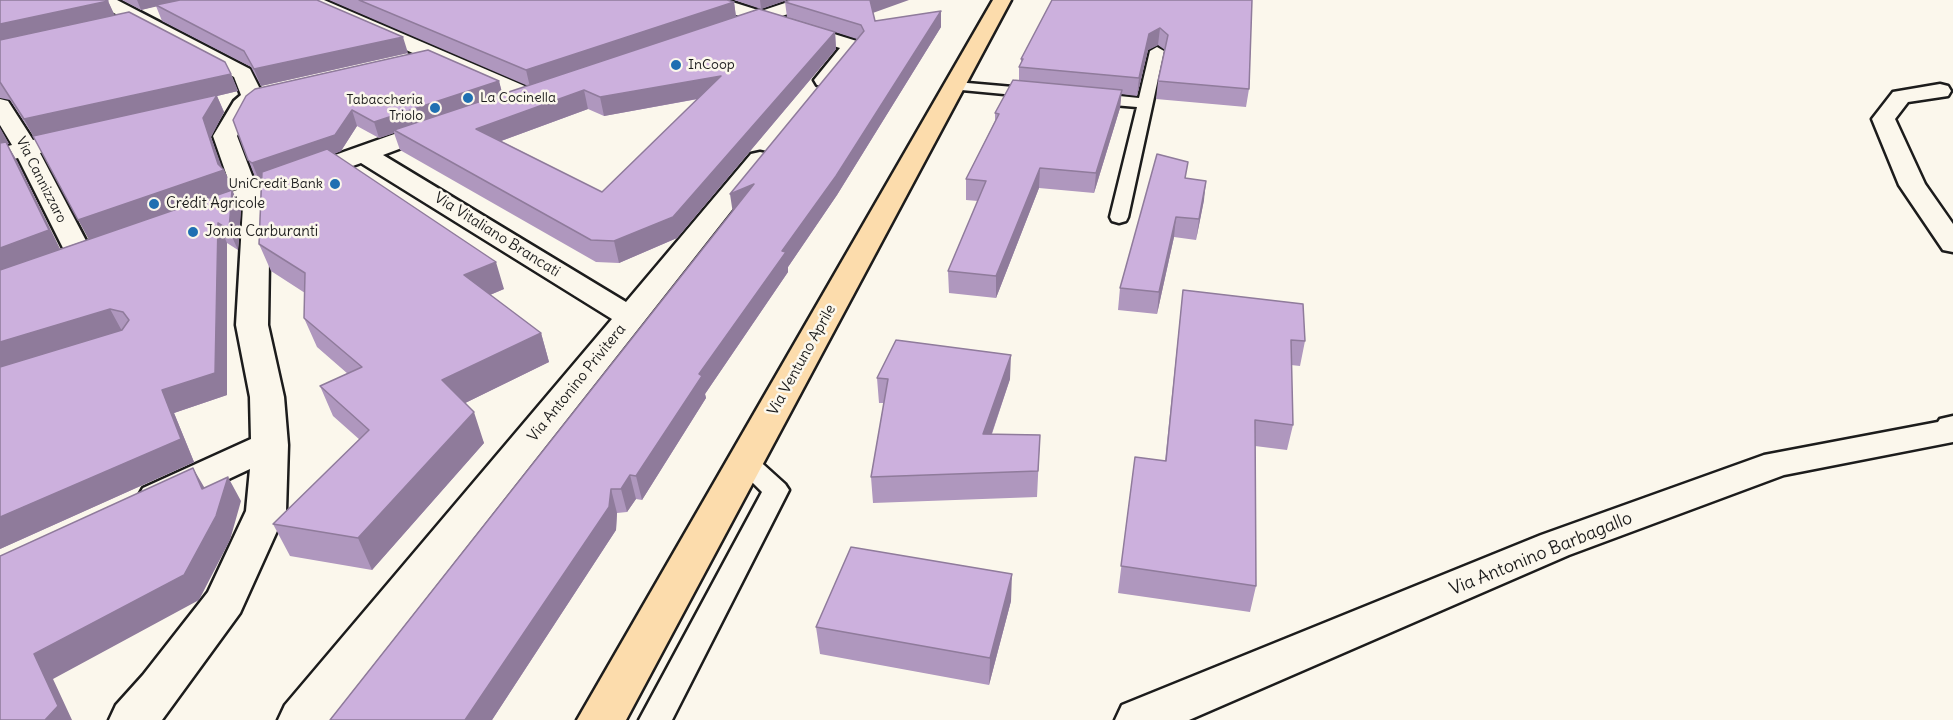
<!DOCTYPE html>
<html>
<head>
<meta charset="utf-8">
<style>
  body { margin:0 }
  canvas { display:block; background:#fbf7ec }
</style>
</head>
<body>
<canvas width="1953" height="720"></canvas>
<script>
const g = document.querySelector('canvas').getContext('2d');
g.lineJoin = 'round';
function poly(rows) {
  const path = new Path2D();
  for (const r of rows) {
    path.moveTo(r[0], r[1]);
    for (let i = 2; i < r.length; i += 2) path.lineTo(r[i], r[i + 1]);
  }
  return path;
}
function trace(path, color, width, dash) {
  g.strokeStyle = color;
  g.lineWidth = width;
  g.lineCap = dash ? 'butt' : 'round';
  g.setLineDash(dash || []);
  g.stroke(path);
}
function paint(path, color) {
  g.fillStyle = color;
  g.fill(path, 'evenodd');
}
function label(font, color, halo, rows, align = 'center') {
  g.font = font + ' Delius,sans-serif';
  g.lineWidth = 5;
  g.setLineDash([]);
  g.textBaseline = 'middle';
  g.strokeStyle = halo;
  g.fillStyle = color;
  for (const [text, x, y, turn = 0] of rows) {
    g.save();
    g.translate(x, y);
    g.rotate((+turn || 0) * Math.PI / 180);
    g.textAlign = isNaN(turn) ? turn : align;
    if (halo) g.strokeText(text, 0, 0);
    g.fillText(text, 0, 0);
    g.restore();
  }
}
const lane = poly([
  [1157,47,1164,51,1128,217,1126,221,1119,223,1112,221,1110,217,1137,107,1090,103,1082,98,1090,93,1139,98,1150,51,1157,47],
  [956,82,1036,89,1043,93,1036,97,951,89,949,86,956,82],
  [745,454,754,456,785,484,789,490,672,720,639,720,762,492,732,462,736,456,745,454]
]);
const street = poly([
  [94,0,117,0,250,69,264,97,251,110,237,136,253,178,259,182,431,121,439,119,447,121,451,126,447,131,383,155,626,302,751,154,760,152,769,154,772,159,330,720,278,720,285,705,612,319,361,163,270,196,268,325,284,397,288,445,286,511,240,613,162,720,109,720,116,705,143,675,208,592,246,511,250,469,171,506,157,510,143,506,138,497,143,488,251,439,250,397,236,325,243,206,194,223,184,221,181,215,184,209,237,190,229,182,213,136,234,101,241,95,234,77,97,4,94,0],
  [300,0,324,0,534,90,537,95,534,100,526,102,518,100,303,4,300,0],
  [792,21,860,42,863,46,833,85,825,86,817,85,814,80,840,48,785,31,782,27,785,23,792,21],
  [1940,84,1948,86,1951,91,1948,96,1908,102,1895,119,1925,184,1953,224,1953,252,1943,250,1899,185,1872,119,1893,92,1940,84],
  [0,99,8,101,33,140,83,129,91,131,95,136,91,141,40,153,94,256,90,262,80,265,70,262,18,158,0,162,0,148,12,145,0,125,0,99],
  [1953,416,1953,442,1784,475,1569,555,1189,720,1115,720,1122,705,1541,535,1764,455,1938,422,1940,419,1953,416]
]);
const secondary = poly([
  [699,0,726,0,761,11,794,0,821,0,818,4,761,23,702,4,699,0]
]);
const primary = poly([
  [993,0,1011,0,626,720,577,720,993,0]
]);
trace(lane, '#1c1c1c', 5);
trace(street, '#1c1c1c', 5);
trace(secondary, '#1c1c1c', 5);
trace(primary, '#1c1c1c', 5);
paint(lane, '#fbf7ec');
paint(street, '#fbf7ec');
paint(secondary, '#fbf7ec');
paint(primary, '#fcdcac');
paint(poly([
  [0,0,108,1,114,15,231,74,238,91,217,96,224,112,211,137,221,167,224,170,233,189,206,199,232,190,241,209,238,250,227,243,227,395,174,413,194,462,0,549,0,128,9,144,7,144,17,161,60,249,89,239,34,137,10,100,0,98],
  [122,0,317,0,408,53,261,86,251,67,162,21,156,6,141,10],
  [329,0,727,0,734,2,736,17,832,31,787,17,785,2,873,13,875,21,941,27,837,195,788,267,788,272,705,394,706,398,642,500,636,499,627,512,617,513,616,530,492,720,330,720,733,211,857,39,835,32,836,49,677,238,619,263,596,262,400,150,394,133,379,138,357,126,341,151,334,154,504,289,490,295,541,333,549,362,465,403,484,443,372,570,290,556,273,524,360,440,333,416,320,386,348,374,317,347,304,318,305,293,271,271,259,244,261,179,259,180,255,177,233,120,499,81,502,94,528,86],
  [698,99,602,192,501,141,588,109,604,116],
  [734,0,787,0,761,9],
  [1252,0,1249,89,1246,107,1156,99,1158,81,1165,50,1158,45,1148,50,1137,96,1121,94,1120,108,1094,193,1039,188,996,298,949,293,948,271,978,201,966,200,966,179,995,121,995,113,1019,80,1019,67,1021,64,1021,59],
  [1186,179,1204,200,1196,240,1174,237,1157,314,1118,310,1120,288],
  [1183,290,1305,341,1300,366,1291,365,1293,425,1287,450,1255,446,1256,586,1250,612,1118,593,1135,457,1165,461],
  [877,378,1010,379,992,434,1040,435,1037,497,873,503,871,477,884,403,879,403],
  [1011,601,989,685,820,654,816,627]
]), '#af97be');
paint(poly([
  [137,0,185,0,141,10],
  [760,0,787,0,761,9],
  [870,0,909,0,870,14],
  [108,1,115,16,0,42,0,24],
  [734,2,736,17,530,87,526,70],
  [941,11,941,27,837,195,788,267,788,272,705,394,706,398,642,500,636,476,699,374],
  [1160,28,1158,45,1148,50,1137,96,1139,78,1149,34],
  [835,32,836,49,677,238,619,263,614,241],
  [403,37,408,53,261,86,254,69],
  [231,74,238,91,217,96,224,112,211,137,223,170,224,170,233,189,89,240,24,119],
  [721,76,724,94,604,116,600,97],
  [499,81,503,96,394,130,394,133,379,138,374,122],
  [584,90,588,109,482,148,476,129],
  [1122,90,1120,108,1094,193,1096,173],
  [352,110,357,126,341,151,259,180,252,163],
  [0,128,9,144,7,144,17,161,61,251,0,273],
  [1040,168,1039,188,996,298,996,276],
  [1206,181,1204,200,1196,240,1199,219],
  [754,184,733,214,730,194],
  [232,190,241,209,238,250,229,230],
  [1176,217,1174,237,1157,314,1159,292],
  [218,223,227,243,227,395,174,413,194,462,0,549,0,517,162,390],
  [496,262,504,289,473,302,464,275],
  [110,309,122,331,0,369,0,342],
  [541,333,549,362,453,409,442,380],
  [1011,355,1010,379,983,459,983,434],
  [474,412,484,443,372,570,358,538],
  [193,468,207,492,202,489],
  [630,475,636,499,627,512,621,489],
  [228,477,241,501,230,540,199,600,53,679,72,720,45,720,34,654],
  [611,489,617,513,616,530,492,720,465,720],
  [1012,574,1011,601,989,685,990,658]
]), '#8f7b9b');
const building = poly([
  [0,0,106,0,108,1,0,24,0,0],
  [180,0,317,0,403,37,254,69,244,51,156,5,180,0],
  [359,0,727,0,734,2,526,70,359,0],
  [790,0,870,0,875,21,941,11,836,176,782,251,786,252,699,374,702,376,636,476,630,475,621,489,611,489,609,507,465,720,330,720,754,184,730,194,864,31,861,25,785,2,790,0],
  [1052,0,1252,0,1249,89,1158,81,1168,35,1160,28,1149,34,1139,78,1019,67,1023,59,1021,59,1052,0],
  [759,9,835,32,673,217,614,241,591,240,394,130,759,9],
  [721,76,602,192,476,129,584,90,600,97,721,76],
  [129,12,225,62,231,74,24,119,0,82,0,40,129,12],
  [428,50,499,81,374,122,352,110,335,135,252,163,248,160,233,120,246,96,255,89,428,50],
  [1013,80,1122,90,1096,173,1040,168,996,276,948,271,986,181,966,179,999,114,995,113,1013,80],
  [217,95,203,118,218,164,224,170,78,220,33,136,217,95],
  [6,142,49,230,0,248,0,143,6,142],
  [327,149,496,262,464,275,541,333,442,380,474,412,358,538,273,524,369,430,320,386,362,367,304,318,305,273,259,244,262,172,327,149],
  [1157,154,1188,162,1185,178,1206,181,1199,219,1176,217,1159,292,1120,288,1157,154],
  [232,190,229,230,218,223,215,373,162,390,181,439,0,517,0,367,122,330,129,320,123,312,110,309,0,342,0,270,232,190],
  [1183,290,1303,304,1305,341,1291,340,1293,425,1255,420,1256,586,1121,566,1135,457,1166,461,1183,290],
  [896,340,1011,355,983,434,1040,435,1038,471,871,477,888,379,877,378,896,340],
  [193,468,202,489,228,477,216,516,184,575,34,654,58,706,45,720,0,720,0,556,193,468],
  [851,547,1012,574,990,658,816,627,851,547]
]);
paint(building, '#ccb0dd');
trace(building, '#8f7b9b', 1.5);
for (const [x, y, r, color] of [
  [676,65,6,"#1f6fb2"],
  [468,98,6,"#1f6fb2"],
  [435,108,6,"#1f6fb2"],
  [335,184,6,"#1f6fb2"],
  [154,204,6,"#1f6fb2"],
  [193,232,6,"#1f6fb2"]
]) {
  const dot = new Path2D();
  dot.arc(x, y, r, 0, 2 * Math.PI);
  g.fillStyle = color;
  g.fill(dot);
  trace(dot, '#fbf7ec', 2);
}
label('14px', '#1c1c1c', '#fbf7ec', [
  ["InCoop",688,65],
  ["La Cocinella",480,98],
  ["Tabaccheria",423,100,"right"],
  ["Triolo",423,116,"right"],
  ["UniCredit Bank",323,184,"right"]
], 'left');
label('14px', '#1c1c1c', '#fbf7ec', [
  ["Via Cannizzaro",41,180,63]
]);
label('15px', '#1c1c1c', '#fbf7ec', [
  ["Crédit Agricole",166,204],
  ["Jonia Carburanti",205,232]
], 'left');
label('15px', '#1c1c1c', '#fbf7ec', [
  ["Via Vitaliano Brancati",497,235,32],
  ["Via Ventuno Aprile",802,360,-61],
  ["Via Antonino Privitera",577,383,-51]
]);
label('18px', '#1c1c1c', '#fbf7ec', [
  ["Via Antonino Barbagallo",1541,554,-22]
]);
</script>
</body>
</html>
